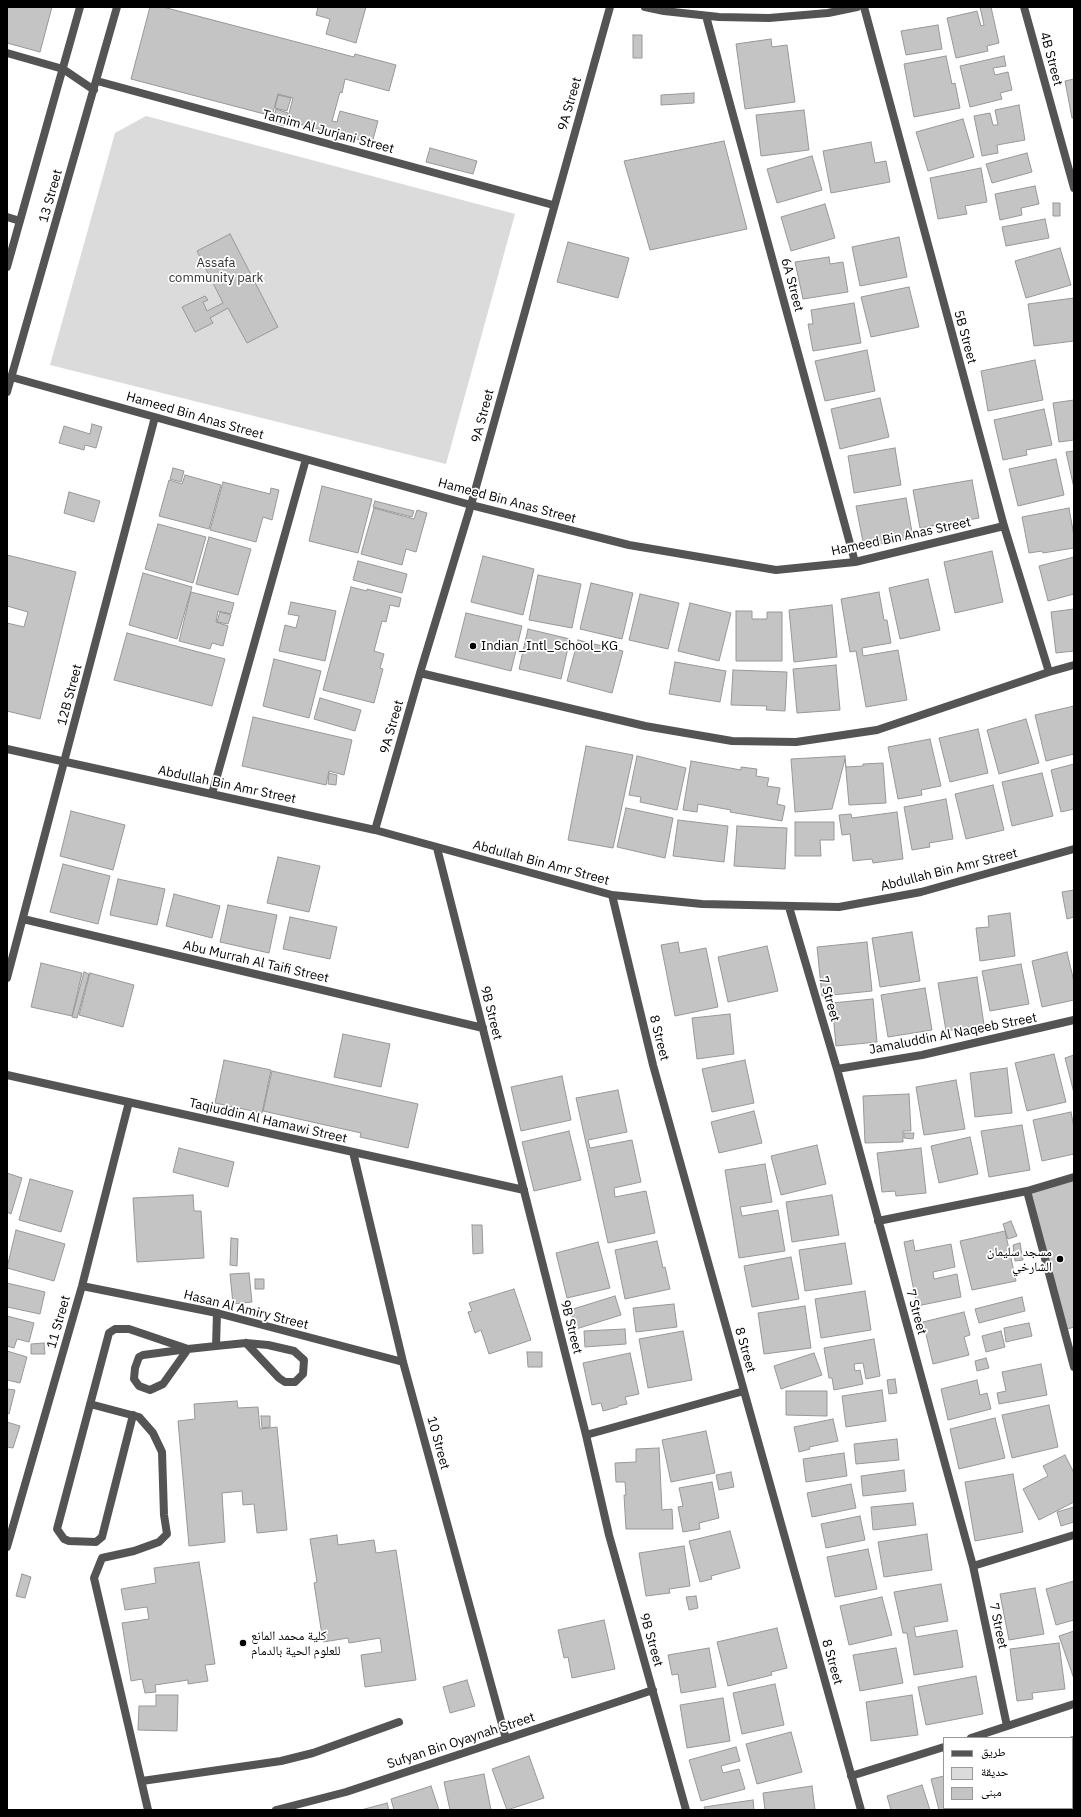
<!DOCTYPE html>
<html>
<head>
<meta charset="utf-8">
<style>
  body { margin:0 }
  #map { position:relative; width:1081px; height:1817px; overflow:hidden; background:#fff; font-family:"IBM Plex Sans","Noto Naskh Arabic",sans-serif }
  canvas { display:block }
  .frame { position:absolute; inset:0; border:8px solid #000; pointer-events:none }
  .legend { position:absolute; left:943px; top:1737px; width:130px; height:72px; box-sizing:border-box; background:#fff; border:1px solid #999; margin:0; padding:5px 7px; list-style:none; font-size:12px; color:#000 }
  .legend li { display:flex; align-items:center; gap:8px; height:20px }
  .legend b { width:20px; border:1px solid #999 }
</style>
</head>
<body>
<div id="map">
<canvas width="1081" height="1817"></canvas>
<div class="frame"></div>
<ul class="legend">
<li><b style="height:5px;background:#545454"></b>طريق</li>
<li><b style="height:11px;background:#dbdbdb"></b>حديقة</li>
<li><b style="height:11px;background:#c4c4c4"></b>مبنى</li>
</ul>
</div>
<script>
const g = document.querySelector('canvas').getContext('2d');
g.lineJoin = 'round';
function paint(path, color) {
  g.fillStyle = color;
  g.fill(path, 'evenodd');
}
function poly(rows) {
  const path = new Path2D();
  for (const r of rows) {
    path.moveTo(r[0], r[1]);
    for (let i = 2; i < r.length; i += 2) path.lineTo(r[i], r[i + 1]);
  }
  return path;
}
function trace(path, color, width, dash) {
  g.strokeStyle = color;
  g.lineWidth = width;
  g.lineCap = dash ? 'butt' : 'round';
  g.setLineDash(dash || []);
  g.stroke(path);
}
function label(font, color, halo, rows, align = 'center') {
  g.font = font + ' "IBM Plex Sans","Noto Naskh Arabic",sans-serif';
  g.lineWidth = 3.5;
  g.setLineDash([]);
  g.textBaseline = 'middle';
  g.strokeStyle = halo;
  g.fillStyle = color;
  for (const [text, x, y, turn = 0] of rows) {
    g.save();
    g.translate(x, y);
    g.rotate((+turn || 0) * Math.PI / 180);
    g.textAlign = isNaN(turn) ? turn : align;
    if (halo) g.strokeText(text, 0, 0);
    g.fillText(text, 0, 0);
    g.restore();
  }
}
paint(poly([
  [146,116,515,214,446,464,50,365,115,133]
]), '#dbdbdb');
const building = poly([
  [7,7,52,7,40,52,7,43,7,7],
  [150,7,163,7,354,57,355,54,396,65,389,91,345,79,342,93,340,92,332,121,337,122,340,111,378,121,372,143,287,121,293,98,278,94,272,116,131,79,150,7],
  [318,7,366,7,356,43,326,34,330,19,316,15,318,7],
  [980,7,991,7,999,43,987,46,988,51,956,58,947,18,977,11,981,26,984,25,980,7],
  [938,25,942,49,906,55,901,31,938,25],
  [633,35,642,35,642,58,633,58,633,35],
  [771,39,772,47,787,45,795,102,745,109,736,44,771,39],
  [946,56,952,84,955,83,960,108,914,117,904,64,946,56],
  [1004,56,1006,66,993,68,995,75,1008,72,1012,90,1000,93,1002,99,970,107,960,66,1004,56],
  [1074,79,1074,118,1072,118,1065,81,1074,79],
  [694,93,694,103,661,105,661,95,694,93],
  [278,95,291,98,287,111,275,108,278,95],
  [1019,105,1025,140,997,145,998,153,982,156,974,116,990,113,993,125,998,125,995,110,1019,105],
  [276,109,288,113,284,126,272,122,276,109],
  [804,110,809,150,761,156,756,115,804,110],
  [963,119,974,157,928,171,916,132,963,119],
  [724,141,747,229,650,250,624,161,724,141],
  [871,142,875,163,886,161,890,182,831,193,823,151,871,142],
  [430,148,477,161,473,174,426,162,430,148],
  [1027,153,1032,172,992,183,986,164,1027,153],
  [812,156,822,190,777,203,767,169,812,156],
  [981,168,987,202,965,206,967,214,938,219,930,178,981,168],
  [1035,186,1039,204,1021,208,1022,215,1000,220,995,194,1035,186],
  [1053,203,1060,203,1060,216,1053,216,1053,203],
  [825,204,835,238,791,251,781,217,825,204],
  [1045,219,1049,238,1006,246,1002,227,1045,219],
  [230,234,278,327,247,343,228,308,210,318,213,323,195,332,182,307,205,296,208,300,203,302,207,311,223,303,197,251,230,234],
  [899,237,907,277,860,286,852,247,899,237],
  [568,242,629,258,618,298,557,282,568,242],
  [1060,248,1071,285,1026,298,1015,261,1060,248],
  [829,257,830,264,843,262,848,292,803,299,795,262,829,257],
  [909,287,919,327,871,337,861,297,909,287],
  [1074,298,1074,341,1034,346,1028,304,1074,298],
  [854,303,861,343,813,351,808,324,813,324,811,310,854,303],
  [867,350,875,391,825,401,815,361,867,350],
  [1035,360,1043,400,988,411,981,371,1035,360],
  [880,398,889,437,840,449,831,409,880,398],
  [1074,400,1074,440,1059,442,1053,403,1074,400],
  [1044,409,1052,445,1026,450,1027,455,1003,460,994,420,1044,409],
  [92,424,102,427,96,448,85,445,84,450,59,443,64,426,90,434,92,424],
  [895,448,901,485,854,493,848,456,895,448],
  [1074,451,1074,488,1066,452,1074,451],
  [1056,459,1064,495,1018,506,1009,469,1056,459],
  [173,468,184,471,181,482,170,479,173,468],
  [185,475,221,485,209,529,159,516,169,480,182,484,185,475],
  [972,480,979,518,920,528,913,490,972,480],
  [223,482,270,494,271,488,279,490,272,520,263,517,256,542,210,530,223,482],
  [322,486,372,499,358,553,309,541,322,486],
  [69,492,100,501,94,522,64,513,69,492],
  [906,498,913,538,864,547,856,506,906,498],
  [375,501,414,511,412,517,373,507,375,501],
  [374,508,414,519,417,510,427,513,416,552,406,549,402,565,361,554,374,508],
  [1069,508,1074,536,1074,548,1043,553,1042,551,1029,553,1022,517,1069,508],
  [158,524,206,537,193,583,145,569,158,524],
  [209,537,251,549,238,595,196,584,209,537],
  [992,551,1003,602,955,613,944,562,992,551],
  [7,555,76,572,40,719,7,711,7,623,24,627,28,612,7,606,7,555],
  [483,556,534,569,523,615,471,602,483,556],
  [1074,557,1074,594,1048,601,1039,566,1074,557],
  [358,561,407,574,402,593,353,580,358,561],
  [143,573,192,587,177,639,129,625,143,573],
  [538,575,581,584,572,628,529,620,538,575],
  [928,579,940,630,900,639,889,588,928,579],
  [591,583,633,593,622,639,580,629,591,583],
  [351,587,367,591,367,589,401,598,399,607,390,605,386,622,382,621,374,651,384,654,380,668,383,669,374,703,323,690,351,587],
  [191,592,234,603,231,614,218,611,216,622,228,626,223,646,212,643,210,649,179,641,191,592],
  [879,592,884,620,887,620,891,643,862,648,863,656,898,650,907,700,866,707,856,651,850,652,841,599,879,592],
  [640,594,679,603,668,649,629,640,640,594],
  [291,602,336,611,325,661,279,651,285,625,296,628,299,616,288,614,291,602],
  [690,603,731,613,719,661,678,651,690,603],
  [832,605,837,657,794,662,789,610,832,605],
  [1074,609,1074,651,1056,653,1051,612,1074,609],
  [736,611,752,611,752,619,767,619,767,612,782,612,782,661,736,661,736,611],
  [220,612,231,615,228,624,217,622,220,612],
  [466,613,522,626,511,671,455,657,466,613],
  [528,629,570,639,561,679,519,669,528,629],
  [127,633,225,659,212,706,114,680,127,633],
  [578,640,623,651,612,693,567,681,578,640],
  [274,659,321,671,309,718,263,706,274,659],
  [675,662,726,671,720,702,669,694,675,662],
  [836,665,840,710,797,713,793,669,836,665],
  [733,670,787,672,785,711,766,710,767,706,731,705,733,670],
  [320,698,361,710,355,731,314,719,320,698],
  [1074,706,1074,754,1046,761,1035,715,1074,706],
  [253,717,352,740,344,775,329,771,326,785,242,766,253,717],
  [1026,719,1039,763,999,774,987,730,1026,719],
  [978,729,988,773,950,782,939,738,978,729],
  [930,739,941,786,921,790,922,795,898,799,888,747,930,739],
  [586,746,633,755,613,848,568,840,586,746],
  [637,756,686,768,677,810,640,802,641,797,629,795,637,756],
  [845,756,846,767,863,766,863,764,883,763,886,803,849,805,845,759,832,809,795,812,791,759,845,756],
  [691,761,741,770,741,767,757,769,756,776,769,778,767,786,780,788,777,804,785,806,782,821,730,812,731,810,698,804,697,812,683,810,691,761],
  [1074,764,1074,809,1061,812,1051,770,1074,764],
  [329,773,337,775,336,785,328,784,329,773],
  [1042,773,1053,816,1012,826,1002,782,1042,773],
  [993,785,1004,830,966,839,955,794,993,785],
  [946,799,953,839,929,843,930,847,912,850,904,807,946,799],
  [626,808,673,818,665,858,617,847,626,808],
  [71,811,125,825,113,870,60,856,71,811],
  [897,812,903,859,873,863,872,859,853,861,850,834,842,835,839,815,851,814,852,818,897,812],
  [678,820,728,826,724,862,673,856,678,820],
  [795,822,834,822,834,840,820,840,821,856,795,856,795,822],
  [737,826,787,828,785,869,734,866,737,826],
  [278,857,320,866,309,912,267,903,278,857],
  [63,864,110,876,98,924,50,912,63,864],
  [118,879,165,889,157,925,110,915,118,879],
  [1074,890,1074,917,1067,919,1062,892,1074,890],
  [174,894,220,906,212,938,166,926,174,894],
  [228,905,277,915,269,953,220,942,228,905],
  [1010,913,1015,956,980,961,976,928,989,927,988,916,1010,913],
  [290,917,337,927,330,959,283,949,290,917],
  [912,932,920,981,880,987,872,938,912,932],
  [678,942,680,953,706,948,718,1007,675,1016,661,945,678,942],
  [867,942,872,991,822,996,817,947,867,942],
  [767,946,778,991,728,1002,718,957,767,946],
  [1067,952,1074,982,1074,1000,1042,1007,1032,961,1067,952],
  [41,963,82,973,72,1016,31,1007,41,963],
  [1021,964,1029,1004,990,1011,982,971,1021,964],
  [84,972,89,974,77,1018,72,1017,84,972],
  [90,973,134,985,123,1027,79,1015,90,973],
  [977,977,984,1025,946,1031,938,983,977,977],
  [925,988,932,1030,888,1037,881,995,925,988],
  [873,999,877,1042,836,1046,832,1003,873,999],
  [730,1014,734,1054,697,1059,692,1018,730,1014],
  [343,1034,390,1044,381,1087,334,1077,343,1034],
  [1054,1054,1066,1102,1027,1111,1015,1063,1054,1054],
  [1074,1055,1074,1093,1065,1058,1074,1055],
  [224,1060,271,1070,262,1113,215,1103,224,1060],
  [745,1060,754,1103,712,1112,702,1069,745,1060],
  [1007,1068,1012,1113,975,1117,970,1073,1007,1068],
  [272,1071,418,1104,408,1148,360,1137,361,1133,263,1111,272,1071],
  [562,1076,571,1120,521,1131,511,1087,562,1076],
  [956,1080,965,1129,924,1135,916,1087,956,1080],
  [618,1090,627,1132,588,1140,590,1148,632,1140,641,1182,614,1188,615,1197,646,1191,655,1233,608,1243,576,1098,618,1090],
  [909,1094,911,1131,903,1131,903,1142,865,1143,863,1096,909,1094],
  [754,1111,762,1143,719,1153,711,1122,754,1111],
  [1071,1112,1074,1128,1074,1154,1042,1161,1033,1120,1071,1112],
  [1022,1125,1030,1170,989,1177,981,1131,1022,1125],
  [569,1131,581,1180,534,1191,522,1142,569,1131],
  [904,1133,914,1133,913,1139,904,1138,904,1133],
  [970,1137,978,1174,939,1183,931,1146,970,1137],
  [817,1145,826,1184,781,1195,771,1156,817,1145],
  [179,1148,234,1162,228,1187,173,1172,179,1148],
  [921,1148,926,1193,896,1196,895,1191,882,1192,877,1153,921,1148],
  [765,1164,772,1202,740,1207,742,1216,778,1210,785,1251,739,1258,725,1170,765,1164],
  [7,1173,22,1178,11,1214,7,1212,7,1173],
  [1074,1177,1074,1327,1064,1330,1027,1191,1074,1177],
  [30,1179,73,1191,61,1232,19,1220,30,1179],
  [193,1195,194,1211,201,1211,204,1258,137,1262,133,1198,193,1195],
  [832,1195,839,1235,792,1242,786,1202,832,1195],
  [1011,1221,1017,1236,1008,1239,1003,1224,1011,1221],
  [472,1225,482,1225,483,1253,473,1254,472,1225],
  [16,1230,65,1244,54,1281,7,1268,16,1230],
  [1005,1231,1016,1281,972,1290,960,1241,1005,1231],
  [231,1238,238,1239,237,1266,230,1265,231,1238],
  [913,1240,915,1251,951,1244,955,1267,933,1272,934,1279,957,1274,961,1297,917,1306,904,1242,913,1240],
  [657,1241,663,1268,665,1267,670,1289,625,1299,615,1250,657,1241],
  [598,1242,610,1288,567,1298,556,1253,598,1242],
  [845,1243,852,1284,805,1291,799,1250,845,1243],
  [1020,1243,1023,1260,1015,1261,1013,1245,1020,1243],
  [791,1257,799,1299,752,1307,744,1266,791,1257],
  [249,1273,252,1302,233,1304,230,1274,249,1273],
  [255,1279,264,1279,264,1289,255,1289,255,1279],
  [7,1283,45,1292,40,1314,7,1307,7,1283],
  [514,1289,531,1340,489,1354,481,1330,475,1333,468,1312,472,1311,469,1303,514,1289],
  [865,1291,871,1330,821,1338,815,1299,865,1291],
  [615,1296,621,1315,576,1329,570,1310,615,1296],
  [1022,1297,1025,1311,979,1323,975,1309,1022,1297],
  [674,1304,677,1327,636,1332,633,1308,674,1304],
  [805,1306,811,1348,764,1354,758,1313,805,1306],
  [964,1312,970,1335,964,1337,969,1355,933,1364,923,1322,964,1312],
  [7,1316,34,1323,29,1342,17,1339,14,1348,7,1346,7,1316],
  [1029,1323,1032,1336,1006,1342,1004,1328,1029,1323],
  [625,1329,626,1344,585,1347,584,1331,625,1329],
  [683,1331,692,1380,648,1388,639,1339,683,1331],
  [1001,1331,1005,1347,986,1352,982,1336,1001,1331],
  [874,1339,880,1376,866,1379,863,1363,854,1364,855,1371,860,1370,863,1384,834,1390,832,1378,829,1378,824,1348,874,1339],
  [44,1343,45,1354,31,1354,31,1344,44,1343],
  [7,1351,27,1357,20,1383,7,1380,7,1351],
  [527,1352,542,1352,542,1367,528,1367,527,1352],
  [630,1353,639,1394,625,1397,627,1404,618,1406,618,1407,603,1411,601,1403,592,1405,583,1363,630,1353],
  [814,1353,822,1375,781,1389,774,1366,814,1353],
  [986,1358,989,1368,977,1371,975,1361,986,1358],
  [1041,1364,1047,1395,999,1404,997,1393,1006,1391,1002,1372,1041,1364],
  [895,1379,897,1393,889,1394,887,1380,895,1379],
  [977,1380,980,1395,987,1393,991,1409,948,1420,941,1389,977,1380],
  [7,1389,15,1390,9,1414,7,1413,7,1389],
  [882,1390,886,1421,846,1427,842,1396,882,1390],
  [786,1391,827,1391,827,1416,786,1415,786,1391],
  [237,1401,238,1408,258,1407,260,1429,277,1427,287,1530,257,1533,254,1504,243,1505,242,1491,222,1493,225,1542,189,1546,178,1421,195,1419,194,1404,237,1401],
  [1049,1405,1058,1447,1012,1458,1002,1415,1049,1405],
  [261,1416,270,1416,270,1427,262,1428,261,1416],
  [995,1418,1005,1458,959,1469,950,1429,995,1418],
  [833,1419,838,1441,809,1447,810,1449,799,1452,794,1427,833,1419],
  [7,1422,20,1426,13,1448,7,1447,7,1422],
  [706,1431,715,1473,671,1482,662,1440,706,1431],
  [897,1439,899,1460,856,1464,854,1444,897,1439],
  [659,1448,662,1510,672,1509,673,1529,626,1529,624,1495,626,1495,625,1482,616,1482,615,1463,636,1462,636,1449,659,1448],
  [844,1453,847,1476,806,1482,803,1459,844,1453],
  [1065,1455,1074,1473,1074,1502,1039,1520,1023,1489,1048,1476,1043,1466,1065,1455],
  [904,1470,906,1491,863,1496,861,1476,904,1470],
  [731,1472,734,1487,719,1490,716,1475,731,1472],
  [1013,1474,1023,1532,975,1541,965,1482,1013,1474],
  [712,1482,719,1518,699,1523,700,1529,683,1532,678,1507,683,1506,679,1488,712,1482],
  [851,1484,856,1508,812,1517,807,1493,851,1484],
  [913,1503,916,1525,873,1530,871,1507,913,1503],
  [1074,1507,1074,1522,1061,1526,1057,1512,1074,1507],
  [860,1516,865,1540,826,1548,821,1524,860,1516],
  [730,1531,740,1568,711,1576,712,1579,700,1582,689,1541,730,1531],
  [927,1534,932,1570,884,1577,878,1542,927,1534],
  [337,1535,338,1545,374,1540,376,1553,396,1550,416,1680,365,1687,361,1655,382,1652,380,1638,349,1643,348,1638,323,1642,314,1583,317,1582,310,1539,337,1535],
  [684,1546,690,1586,669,1589,670,1593,646,1596,639,1553,684,1546],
  [868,1549,877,1589,835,1597,827,1557,868,1549],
  [199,1562,215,1664,205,1665,208,1681,188,1684,188,1680,155,1685,156,1692,145,1693,142,1679,131,1681,122,1623,149,1619,147,1607,125,1610,121,1589,156,1583,154,1568,199,1562],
  [22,1574,31,1577,25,1598,16,1596,22,1574],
  [1074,1581,1074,1620,1056,1625,1046,1589,1074,1581],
  [941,1584,948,1621,914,1627,916,1637,957,1630,963,1667,914,1675,907,1633,903,1633,894,1592,941,1584],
  [1035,1588,1044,1634,1009,1640,1000,1594,1035,1588],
  [696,1596,698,1608,689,1610,686,1597,696,1596],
  [882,1597,892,1635,849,1645,840,1606,882,1597],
  [604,1620,615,1669,572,1678,568,1657,564,1658,558,1630,604,1620],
  [777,1628,787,1668,771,1672,772,1675,728,1686,717,1642,777,1628],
  [1074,1631,1074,1679,1059,1636,1074,1631],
  [1059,1643,1065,1689,1032,1693,1033,1699,1017,1701,1010,1649,1059,1643],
  [709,1648,716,1687,681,1693,678,1674,672,1675,668,1655,709,1648],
  [896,1648,903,1683,860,1691,853,1655,896,1648],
  [976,1676,983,1714,926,1725,918,1687,976,1676],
  [467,1680,475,1706,450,1713,443,1687,467,1680],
  [775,1684,784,1725,742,1734,733,1693,775,1684],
  [156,1695,178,1695,177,1731,138,1730,139,1706,156,1706,156,1695],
  [912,1695,918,1735,871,1741,866,1702,912,1695],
  [723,1698,730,1741,687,1748,680,1705,723,1698],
  [791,1732,802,1772,757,1784,746,1744,791,1732],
  [1074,1736,1074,1759,1072,1754,1072,1738,1068,1738,1074,1736],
  [736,1747,740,1761,721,1766,723,1773,739,1769,745,1789,701,1801,689,1760,736,1747],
  [529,1756,544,1798,507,1810,492,1769,529,1756],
  [484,1774,491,1810,450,1810,444,1782,484,1774],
  [944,1776,944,1808,979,1808,980,1810,939,1810,931,1779,944,1776],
  [922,1785,930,1810,891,1810,887,1796,922,1785],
  [431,1786,439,1810,394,1810,391,1799,431,1786],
  [812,1786,815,1810,765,1810,763,1793,812,1786],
  [1072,1797,1074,1797,1074,1810,1044,1810,1044,1808,1072,1808,1072,1797],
  [753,1800,754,1810,705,1810,704,1807,753,1800],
  [387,1803,389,1810,361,1810,387,1803]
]);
paint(building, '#c4c4c4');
trace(building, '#989898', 1);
trace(poly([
  [216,1346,246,1343,268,1345,294,1351,304,1360,303,1374,295,1382,285,1382,279,1378,246,1343],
  [90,1404,139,1417,153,1433,162,1452,164,1515,167,1534,159,1542,134,1551,102,1558,94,1578,148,1810],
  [133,1415,102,1537,96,1542,69,1541,64,1539,57,1529,109,1333,115,1329,129,1329,188,1349,163,1384,150,1390,139,1386,134,1379,135,1368,139,1357,143,1355,188,1349,216,1346,217,1313],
  [142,1781,281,1761,313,1753,399,1722]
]), '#545454', 8);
trace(poly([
  [645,7,664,11,719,17,769,18,828,13,857,7],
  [864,7,1004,526,1049,672],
  [1024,7,1074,188],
  [706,16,855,562],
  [7,53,63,69,94,90],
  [97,81,553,205],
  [7,217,20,221],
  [7,267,80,7],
  [11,377,471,505,629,545,776,570,855,562,1004,526],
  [7,392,117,7],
  [420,673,645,726,732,741,796,742,877,730,1049,672,1074,665],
  [7,749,375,830,612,895,702,904,839,907,921,892,1074,849],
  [212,794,306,459],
  [375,830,420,673,471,505,610,7],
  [437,848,586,1435,609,1535,686,1810],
  [612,895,653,1065,861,1810],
  [789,907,837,1069,973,1566,1007,1726],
  [23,919,483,1028],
  [7,978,155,417],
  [837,1069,922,1055,1074,1020],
  [7,1075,524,1190],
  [353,1152,403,1362,506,1739],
  [1027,1191,1074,1367],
  [878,1221,1027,1191,1074,1177],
  [82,1286,217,1313,403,1362],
  [586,1435,744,1391],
  [7,1547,82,1286,129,1102],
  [973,1566,1074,1535],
  [971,1738,1074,1704],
  [851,1776,944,1747],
  [276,1810,346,1792,653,1690]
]), '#545454', 8);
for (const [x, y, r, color] of [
  [473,646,4,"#000"],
  [1060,1259,4,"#000"],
  [243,1643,4,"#000"]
]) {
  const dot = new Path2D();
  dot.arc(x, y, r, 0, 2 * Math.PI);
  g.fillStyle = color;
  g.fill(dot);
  trace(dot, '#fff', 1.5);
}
label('13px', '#000', '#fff', [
  ["4B Street",1051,59,75],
  ["9A Street",570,104,-74],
  ["Tamim Al Jurjani Street",328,132,15],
  ["13 Street",51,196,-74],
  ["6A Street",792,285,75],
  ["5B Street",965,337,75],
  ["Hameed Bin Anas Street",195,416,16],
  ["9A Street",483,416,-75],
  ["Hameed Bin Anas Street",507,501,15],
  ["Hameed Bin Anas Street",901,537,-12],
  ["12B Street",70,695,-75],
  ["9A Street",392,727,-74],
  ["Abdullah Bin Amr Street",227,785,12],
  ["Abdullah Bin Amr Street",541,863,15],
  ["Abdullah Bin Amr Street",949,870,-14],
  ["Abu Murrah Al Taifi Street",256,962,13],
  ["7 Street",829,999,74],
  ["9B Street",491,1013,76],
  ["Jamaluddin Al Naqeeb Street",953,1034,-11],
  ["8 Street",659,1038,76],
  ["Taqiuddin Al Hamawi Street",268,1121,13],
  ["Hasan Al Amiry Street",246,1310,14],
  ["7 Street",916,1312,75],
  ["11 Street",59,1322,-74],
  ["9B Street",571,1327,76],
  ["8 Street",745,1350,74],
  ["10 Street",438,1443,75],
  ["7 Street",998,1626,78],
  ["9B Street",651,1640,74],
  ["8 Street",832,1662,74],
  ["Sufyan Bin Oyaynah Street",461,1741,-18]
]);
label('13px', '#323232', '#fff', [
  ["Assafa",216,263],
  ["community park",216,278]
]);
label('13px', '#000', '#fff', [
  ["Indian_Intl_School_KG",481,646],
  ["مسجد سليمان",1052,1252,"right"],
  ["الشارخي",1052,1267,"right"],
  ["كلية محمد المانع",251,1636],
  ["للعلوم الحية بالدمام",251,1651]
], 'left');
</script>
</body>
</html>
